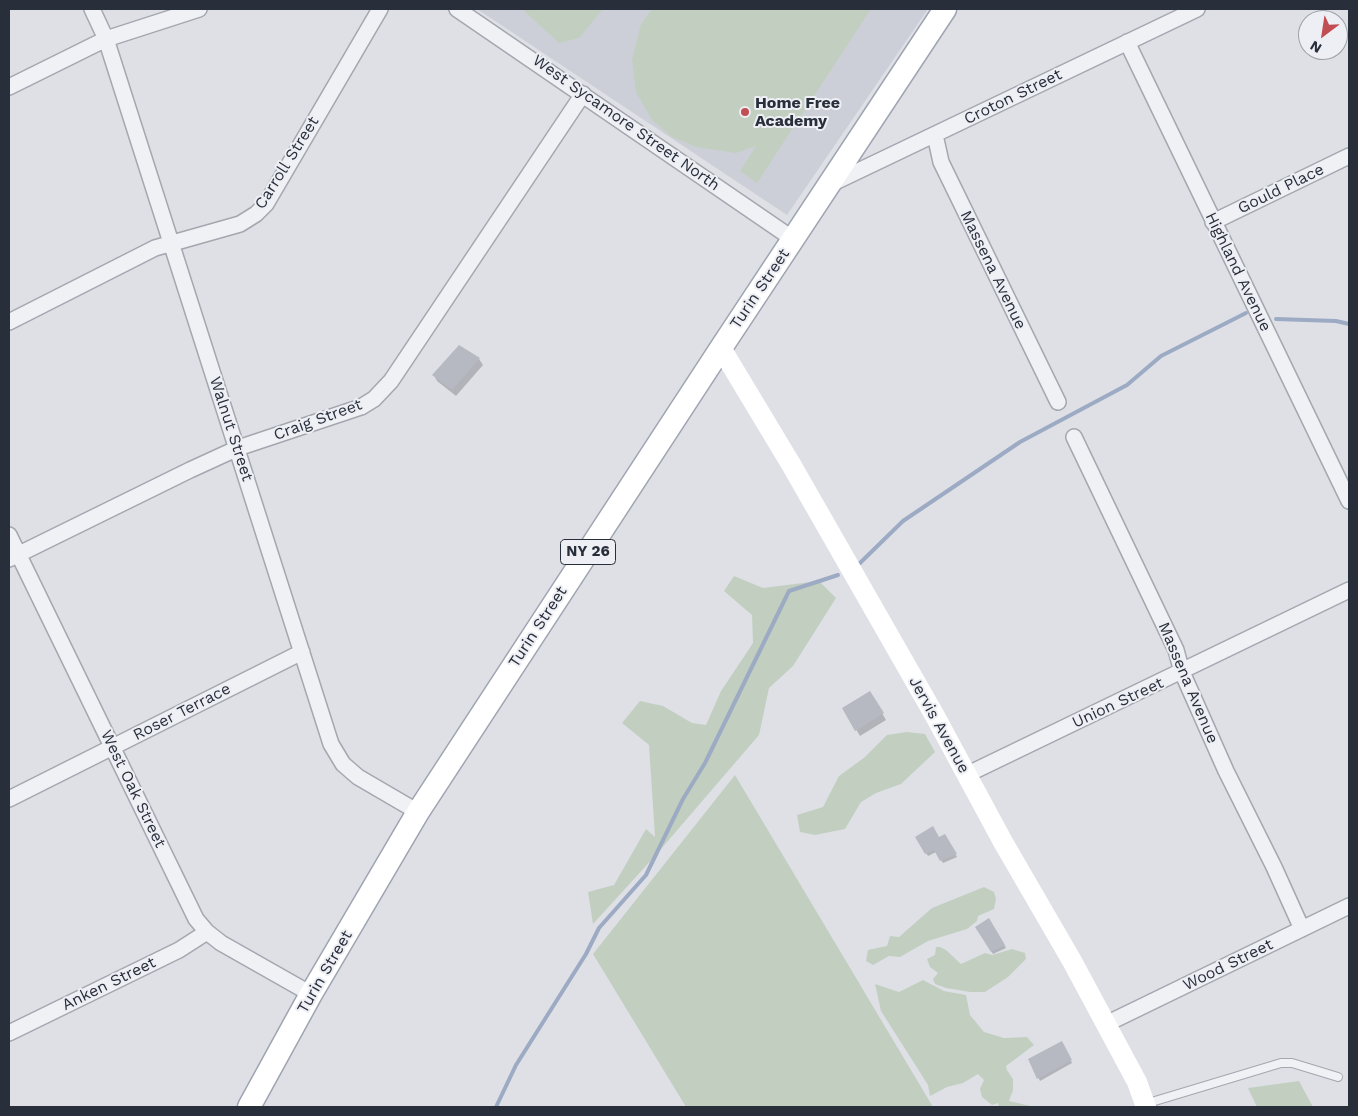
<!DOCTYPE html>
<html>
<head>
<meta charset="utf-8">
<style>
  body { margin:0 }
  #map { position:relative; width:1358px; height:1116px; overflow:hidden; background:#dee0e6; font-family:"Work Sans",sans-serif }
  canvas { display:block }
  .frame { position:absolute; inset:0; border:10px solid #292e3b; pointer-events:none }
  .north { position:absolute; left:1298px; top:10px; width:50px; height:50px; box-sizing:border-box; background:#edeff4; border:1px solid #9fa2aa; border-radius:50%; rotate:211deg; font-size:14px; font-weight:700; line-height:20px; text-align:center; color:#292e3b }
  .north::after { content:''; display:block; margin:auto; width:18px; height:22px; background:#c14e53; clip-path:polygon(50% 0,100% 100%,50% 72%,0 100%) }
</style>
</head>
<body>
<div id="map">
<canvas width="1358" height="1116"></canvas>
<div class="frame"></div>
<div class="north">N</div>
</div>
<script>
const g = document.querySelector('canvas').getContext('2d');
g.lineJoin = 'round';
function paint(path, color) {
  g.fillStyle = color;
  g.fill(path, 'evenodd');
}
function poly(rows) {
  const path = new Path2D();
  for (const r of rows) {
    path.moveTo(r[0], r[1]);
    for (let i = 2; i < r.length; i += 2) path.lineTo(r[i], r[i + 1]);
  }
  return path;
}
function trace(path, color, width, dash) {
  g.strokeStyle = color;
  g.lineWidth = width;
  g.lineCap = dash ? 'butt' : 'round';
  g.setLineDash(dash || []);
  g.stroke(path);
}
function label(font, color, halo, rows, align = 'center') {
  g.font = font + ' "Work Sans",sans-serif';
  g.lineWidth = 4;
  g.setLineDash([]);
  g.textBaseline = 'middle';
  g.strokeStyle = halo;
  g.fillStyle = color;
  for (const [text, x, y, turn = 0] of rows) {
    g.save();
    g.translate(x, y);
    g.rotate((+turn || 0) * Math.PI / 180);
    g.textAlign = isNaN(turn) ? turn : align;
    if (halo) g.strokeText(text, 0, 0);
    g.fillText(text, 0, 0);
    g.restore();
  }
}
paint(poly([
  [477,9,928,9,787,215]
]), '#cccfd7');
paint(poly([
  [522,9,603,9,579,38,559,43],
  [652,9,871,9,757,183,740,171,756,146,736,153,696,147,672,137,652,120,636,92,632,60,641,24],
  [734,576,763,588,819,581,836,598,793,666,769,688,759,735,655,856,593,924,588,892,614,885,646,829,655,837,649,745,622,723,640,701,663,706,692,723,706,725,721,691,753,643,752,615,724,591],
  [907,732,925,734,935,752,901,784,876,793,861,802,845,829,815,835,800,832,797,815,823,807,839,776,865,757,887,735],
  [735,775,933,1107,686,1107,593,954],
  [984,887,994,892,996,899,994,909,978,916,977,921,967,929,928,941,900,957,889,956,873,965,866,961,868,950,887,946,890,936,899,937,932,908],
  [936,947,940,947,946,950,961,964,985,953,992,955,1012,949,1025,953,1026,959,1008,977,985,992,970,992,946,988,935,984,933,979,938,973,930,967,927,959,935,955],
  [923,980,944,991,966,995,970,1015,984,1032,1004,1038,1027,1037,1034,1045,1006,1066,1007,1070,1013,1079,1013,1090,1009,1101,1035,1107,999,1107,998,1103,992,1105,982,1097,980,1089,984,1080,978,1074,963,1083,947,1087,930,1096,928,1085,881,1011,875,984,899,992],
  [1299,1081,1313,1107,1257,1107,1248,1088]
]), '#c2cfc0');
paint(poly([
  [459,347,479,359,483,365,456,396,437,381,434,375],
  [870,692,886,720,860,736,844,709],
  [944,835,957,857,943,863,936,852,928,856,917,838,939,839],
  [989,919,1006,948,993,954,977,927],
  [1062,1043,1072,1063,1040,1081,1030,1060]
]), '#0003');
trace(poly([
  [1276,319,1336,321,1349,324],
  [860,563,903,521,1020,442,1127,385,1161,356,1246,313],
  [496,1107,516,1065,586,954,599,928,646,875,683,799,705,763,789,591,838,575]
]), '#9cabc3', 4);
paint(poly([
  [459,345,480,358,452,390,432,375],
  [870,691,884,713,855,731,842,708],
  [933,826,939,837,945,834,957,854,940,861,934,850,925,854,915,837],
  [989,918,1005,945,991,952,975,927],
  [1062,1041,1072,1060,1037,1079,1028,1059]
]), '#b6b9c2');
const lane = poly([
  [1145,1104,1281,1063,1292,1063,1338,1077]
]);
const street = poly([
  [92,9,106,39,331,744,343,764,358,777,418,812],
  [457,9,793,239],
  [1127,42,1349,501],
  [9,87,106,39,199,9],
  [935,135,941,162,1058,402],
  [831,184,1197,9],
  [1213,222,1349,156],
  [9,322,155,248,240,224,256,214,266,204,380,9],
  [1074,437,1176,650,1182,672,1226,771,1274,867,1302,929],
  [9,535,196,919,207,932,221,943,311,994],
  [9,559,190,470,238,448,361,407,374,399,391,381,583,94],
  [966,775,1349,590],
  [9,799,302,652],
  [1106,1024,1349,906],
  [9,1033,179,950,207,932]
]);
const primary = poly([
  [249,1107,311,994,418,812,721,348,945,9]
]);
trace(lane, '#a4a7af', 10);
trace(street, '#a4a7af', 18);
trace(primary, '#9ea4b1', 25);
trace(lane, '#f0f1f5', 8);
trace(street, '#f0f1f5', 15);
trace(poly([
  [721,348,792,466,935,716,1003,842,1072,961,1137,1082,1146,1107]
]), '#fff', 20);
trace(primary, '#fff', 22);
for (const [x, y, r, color] of [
  [745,112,5,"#c14e53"]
]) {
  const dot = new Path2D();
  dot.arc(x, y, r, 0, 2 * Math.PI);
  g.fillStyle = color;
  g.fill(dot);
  trace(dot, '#edeff4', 2);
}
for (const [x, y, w] of [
  [588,552,55]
]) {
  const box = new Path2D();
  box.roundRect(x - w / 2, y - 12.5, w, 25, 4);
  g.fillStyle = '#edeff4';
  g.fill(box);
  trace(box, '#292e3b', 1);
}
label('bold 15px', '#292e3b', null, [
  ["NY 26",588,552]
]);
label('16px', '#292e3b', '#edeff4', [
  ["Croton Street",1013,97,-26],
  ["West Sycamore Street North",626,123,35],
  ["Carroll Street",287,163,-58],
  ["Gould Place",1281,189,-26],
  ["Massena Avenue",993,270,64],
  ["Highland Avenue",1238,272,64],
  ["Turin Street",760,289,-56],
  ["Craig Street",318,420,-20],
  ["Walnut Street",231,429,72],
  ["Turin Street",538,627,-57],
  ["Massena Avenue",1188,683,67],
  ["Union Street",1118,703,-25],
  ["Roser Terrace",182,712,-27],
  ["Jervis Avenue",939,725,61],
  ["West Oak Street",133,789,64],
  ["Wood Street",1228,965,-26],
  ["Turin Street",325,972,-60],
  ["Anken Street",109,984,-26]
]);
label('bold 16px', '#292e3b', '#edeff4', [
  ["Home Free",755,103],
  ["Academy",755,121]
], 'left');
</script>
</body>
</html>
